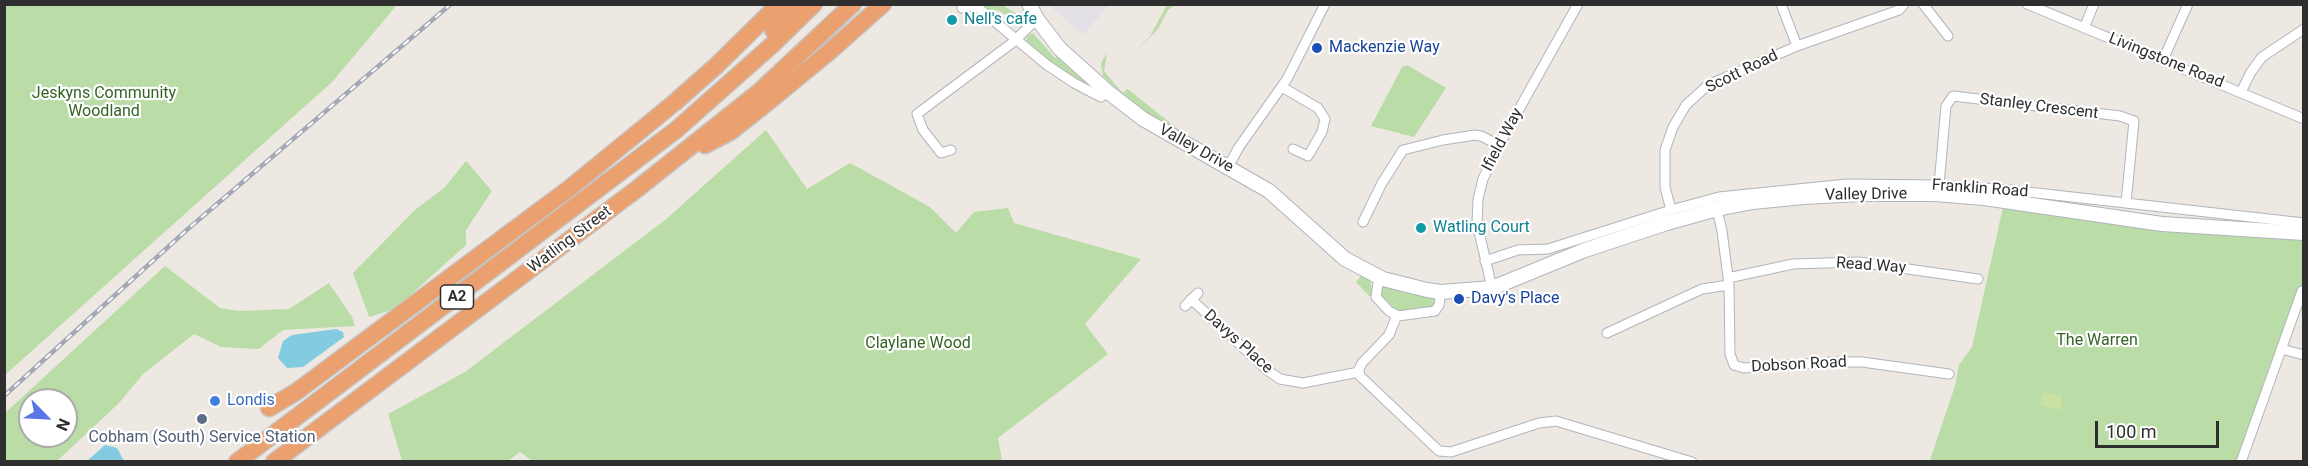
<!DOCTYPE html>
<html>
<head>
<meta charset="utf-8">
<style>
  body { margin:0 }
  #map { position:relative; width:2308px; height:466px; overflow:hidden; background:#ede8e2; font-family:Roboto,sans-serif }
  canvas { display:block }
  .frame { position:absolute; inset:0; border:6px solid #2e2e2e; pointer-events:none }
  .north { position:absolute; left:18px; top:388px; width:60px; height:60px; box-sizing:border-box; background:#fff; border:2px solid #ababab; border-radius:50%; rotate:114deg; font-size:16px; font-weight:700; line-height:24px; text-align:center; color:#2e2e2e }
  .north::after { content:''; display:block; margin:auto; width:21px; height:27px; background:#5876e4; clip-path:polygon(50% 0,100% 100%,50% 72%,0 100%) }
  .scale { position:absolute; left:2095px; top:421px; width:124px; height:27px; box-sizing:border-box; border:3px solid #2e2e2e; border-top:0; padding-left:8px; font-size:18px; line-height:21px; white-space:nowrap; color:#2e2e2e; -webkit-text-stroke:4px #fff; paint-order:stroke }
</style>
</head>
<body>
<div id="map">
<canvas width="2308" height="466"></canvas>
<div class="frame"></div>
<div class="north">N</div>
<div class="scale">100 m</div>
</div>
<script>
const g = document.querySelector('canvas').getContext('2d');
g.lineJoin = 'round';
function paint(path, color) {
  g.fillStyle = color;
  g.fill(path, 'evenodd');
}
function poly(rows) {
  const path = new Path2D();
  for (const r of rows) {
    path.moveTo(r[0], r[1]);
    for (let i = 2; i < r.length; i += 2) path.lineTo(r[i], r[i + 1]);
  }
  return path;
}
function trace(path, color, width, dash) {
  g.strokeStyle = color;
  g.lineWidth = width;
  g.lineCap = dash ? 'butt' : 'round';
  g.setLineDash(dash || []);
  g.stroke(path);
}
function label(font, color, halo, rows, align = 'center') {
  g.font = font + ' Roboto,sans-serif';
  g.lineWidth = 4.5;
  g.setLineDash([]);
  g.textBaseline = 'middle';
  g.strokeStyle = halo;
  g.fillStyle = color;
  for (const [text, x, y, turn = 0] of rows) {
    g.save();
    g.translate(x, y);
    g.rotate((+turn || 0) * Math.PI / 180);
    g.textAlign = isNaN(turn) ? turn : align;
    if (halo) g.strokeText(text, 0, 0);
    g.fillText(text, 0, 0);
    g.restore();
  }
}
paint(poly([
  [1049,5,1109,5,1083,35]
]), '#e3e1e7');
paint(poly([
  [5,4,397,4,397,5,332,82,5,375],
  [977,5,1002,5,1017,14,1004,14,998,10,990,13],
  [1167,5,1175,5,1168,10,1158,29,1129,58,1150,36],
  [1033,33,1055,58,1058,55,1098,90,1053,67,1026,41,1027,36],
  [1107,53,1104,71,1120,90,1126,95,1124,92,1127,89,1129,90,1184,134,1225,157,1220,157,1151,116,1143,113,1103,76,1101,63],
  [1407,65,1446,88,1414,137,1371,126,1402,67],
  [766,130,807,189,850,163,930,207,956,233,974,212,1008,208,1014,223,1141,259,1085,324,1108,354,998,438,1002,461,534,462,520,452,508,461,402,461,388,414,465,372,665,220],
  [466,161,492,191,466,230,466,245,395,309,369,317,353,273,415,210,445,187],
  [2003,207,2205,233,2303,240,2303,281,2237,461,1930,460,1955,386,1959,365,1972,347],
  [165,266,220,308,240,311,289,309,329,283,352,317,355,326,283,330,259,349,221,347,194,334,143,374,119,403,57,461,5,461,5,413],
  [30,400,66,400,66,436,30,436],
  [1362,275,1371,282,1372,296,1369,296,1356,282],
  [1384,285,1434,297,1435,308,1397,313,1380,298,1382,286]
]), '#badca6');
paint(poly([
  [2043,392,2062,396,2062,406,2060,410,2041,406,2041,403,2039,402]
]), '#c9e2a3');
paint(poly([
  [336,329,343,332,344,337,303,367,287,368,278,358,283,341,292,335],
  [105,445,117,448,124,461,87,461]
]), '#83cbe1');
const street = poly([
  [1781,4,1797,46],
  [1923,4,1948,36],
  [2027,4,2304,119],
  [962,8,975,5,1047,65,1074,83,1101,97,1108,92],
  [2084,28,2094,4],
  [2163,60,2188,4],
  [1282,87,1318,108,1325,119,1322,132,1308,156,1293,149],
  [2241,92,2251,72,2262,57,2304,29],
  [951,150,941,153,923,130,917,114,1012,43,1037,19],
  [1228,167,1239,147,1287,79,1325,4],
  [1939,185,1946,106,1953,96,2120,116,2134,121,2126,203],
  [1717,209,1722,231,1729,285,1730,354,1734,365,1744,368,1834,362,1862,362,1949,374],
  [1671,210,1665,187,1665,150,1673,127,1686,105,1708,85,1797,46,1899,10,1904,4],
  [1363,222,1382,183,1403,150,1443,140,1475,135,1481,136,1499,145],
  [1485,261,1518,250,1548,249,1671,210,1719,197,1847,184,1939,185,2010,190,2304,223],
  [1379,277,1376,297,1389,311,1398,316,1435,311,1439,305,1441,292],
  [1728,278,1793,264,1859,262,1978,279],
  [1492,288,1477,223,1478,199,1483,179,1499,145,1578,4],
  [1191,299,1267,370,1280,379,1303,383,1359,372],
  [1185,306,1198,293],
  [1397,315,1389,335,1362,363,1359,369,1360,376,1439,451,1451,452,1539,423,1556,421,1692,462],
  [1607,333,1702,289,1729,285],
  [2281,349,2304,355],
  [2241,462,2302,291]
]);
const secondary = poly([
  [1029,4,1037,19,1060,49,1108,92,1143,119,1269,191,1345,259,1383,279,1427,290,1441,292,1492,288,1585,250,1667,223,1717,209,1753,202,1803,197,1861,194,1935,194,1984,198,2162,224,2304,233]
]);
const highway = poly([
  [773,30,796,4],
  [705,145,730,132,763,106,829,52,883,4],
  [269,408,296,392,570,188,674,103,716,66,779,4],
  [237,462,676,130,772,45,814,4],
  [274,462,637,189,759,92,853,4]
]);
trace(street, '#b2b4bc', 11);
trace(secondary, '#b2b4bc', 16);
trace(highway, '#c4c4c4', 19);
trace(street, '#fff', 9);
trace(secondary, '#fff', 14);
trace(highway, '#eba16f', 16);
const rail = poly([
  [4,396,189,228,451,4]
]);
trace(rail, '#a5a8b5', 4.5);
trace(rail, '#fff', 2, [7]);
for (const [x, y, r, color] of [
  [952,20,6,"#0f9aa8"],
  [1317,48,6,"#1a4fb4"],
  [1421,228,6,"#0f9aa8"],
  [1459,299,6,"#1a4fb4"],
  [215,401,6,"#3f7fe0"],
  [202,419,6,"#5c6f8a"]
]) {
  const dot = new Path2D();
  dot.arc(x, y, r, 0, 2 * Math.PI);
  g.fillStyle = color;
  g.fill(dot);
  trace(dot, '#fff', 2);
}
for (const [x, y, w] of [
  [457,297,33]
]) {
  const box = new Path2D();
  box.roundRect(x - w / 2, y - 12, w, 24, 4.5);
  g.fillStyle = '#fff';
  g.fill(box);
  trace(box, '#2e2e2e', 1.5);
}
label('bold 15px', '#2e2e2e', null, [
  ["A2",457,297]
]);
label('16px', '#0d838f', '#fff', [
  ["Nell's cafe",964,20],
  ["Watling Court",1433,228]
], 'left');
label('16px', '#164399', '#fff', [
  ["Mackenzie Way",1329,48],
  ["Davy's Place",1471,299]
], 'left');
label('16px', '#2e2e2e', '#fff', [
  ["Livingstone Road",2166,61,22],
  ["Scott Road",1742,72,-26],
  ["Stanley Crescent",2039,107,7],
  ["Ifield Way",1503,140,-62],
  ["Valley Drive",1196,149,29],
  ["Franklin Road",1980,189,4],
  ["Valley Drive",1866,195,-1],
  ["Watling Street",570,240,-37],
  ["Read Way",1871,266,4],
  ["Davys Place",1238,342,42],
  ["Dobson Road",1799,365,-3]
]);
label('16px', '#346325', '#fff', [
  ["Jeskyns Community",104,94],
  ["Woodland",104,112],
  ["The Warren",2097,341],
  ["Claylane Wood",918,344]
]);
label('16px', '#366cbe', '#fff', [
  ["Londis",227,401]
], 'left');
label('16px', '#4e5e75', '#fff', [
  ["Cobham (South) Service Station",202,438]
]);
</script>
</body>
</html>
